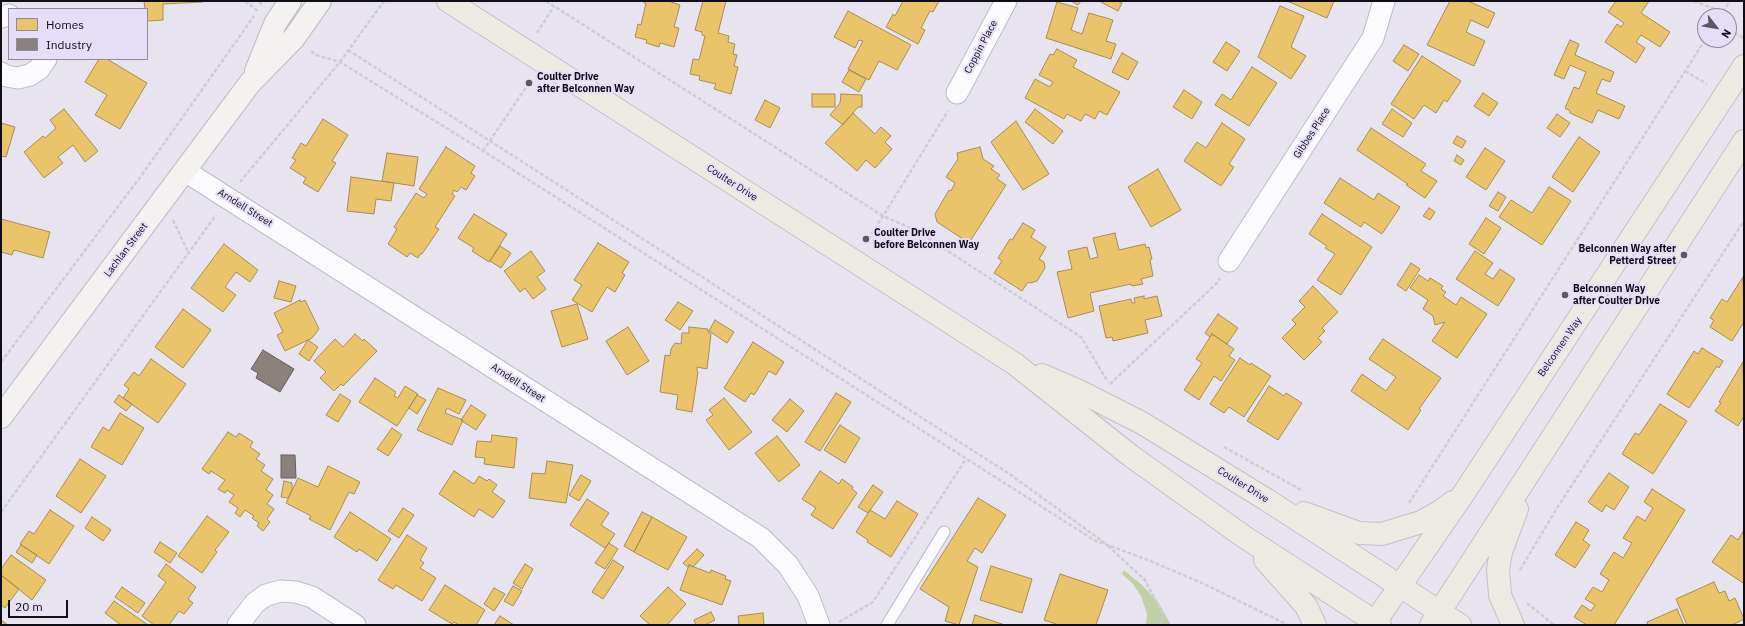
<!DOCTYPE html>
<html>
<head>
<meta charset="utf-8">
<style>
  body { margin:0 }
  #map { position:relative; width:1745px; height:626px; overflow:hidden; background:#e7e4f0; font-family:"IBM Plex Sans",sans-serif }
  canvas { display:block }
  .frame { position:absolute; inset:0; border:2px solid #0e0c14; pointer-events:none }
  .legend { position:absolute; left:8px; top:8px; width:140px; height:52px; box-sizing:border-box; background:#e5def6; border:1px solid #8f8a9c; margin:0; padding:5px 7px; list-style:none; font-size:12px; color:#0e0c14 }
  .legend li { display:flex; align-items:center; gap:8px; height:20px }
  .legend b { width:20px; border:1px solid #8f8a9c }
  .north { position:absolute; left:1697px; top:8px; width:40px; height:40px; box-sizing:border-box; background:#e5def6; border:1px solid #8f8a9c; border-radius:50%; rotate:121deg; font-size:11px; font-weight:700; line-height:16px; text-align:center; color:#0e0c14 }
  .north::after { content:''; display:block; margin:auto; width:14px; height:18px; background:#5a5861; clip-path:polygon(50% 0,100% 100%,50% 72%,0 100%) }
  .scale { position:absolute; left:8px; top:600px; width:60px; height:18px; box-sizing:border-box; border:2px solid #0e0c14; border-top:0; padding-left:5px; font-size:12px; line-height:14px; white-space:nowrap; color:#0e0c14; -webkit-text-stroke:3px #e5def6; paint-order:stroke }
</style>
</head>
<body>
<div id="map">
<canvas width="1745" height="626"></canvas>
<div class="frame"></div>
<ul class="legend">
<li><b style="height:11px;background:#e9c46a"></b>Homes</li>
<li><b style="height:11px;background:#8a817c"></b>Industry</li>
</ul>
<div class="north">N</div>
<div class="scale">20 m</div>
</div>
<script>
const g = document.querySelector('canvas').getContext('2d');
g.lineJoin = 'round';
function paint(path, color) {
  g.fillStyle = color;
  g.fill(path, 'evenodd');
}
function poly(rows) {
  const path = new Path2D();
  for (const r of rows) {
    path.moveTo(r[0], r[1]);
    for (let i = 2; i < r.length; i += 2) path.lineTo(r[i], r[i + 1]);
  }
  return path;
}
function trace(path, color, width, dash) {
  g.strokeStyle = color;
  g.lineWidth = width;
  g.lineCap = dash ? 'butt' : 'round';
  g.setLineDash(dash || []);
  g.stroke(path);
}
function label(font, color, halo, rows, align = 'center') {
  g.font = font + ' "IBM Plex Sans",sans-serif';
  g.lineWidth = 4;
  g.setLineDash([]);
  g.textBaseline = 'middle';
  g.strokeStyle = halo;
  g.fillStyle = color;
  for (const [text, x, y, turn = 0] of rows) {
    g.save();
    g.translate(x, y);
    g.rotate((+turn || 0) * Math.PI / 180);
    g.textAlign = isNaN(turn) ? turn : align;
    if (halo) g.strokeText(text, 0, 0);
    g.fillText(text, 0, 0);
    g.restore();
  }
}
paint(poly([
  [1124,570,1142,585,1158,602,1171,625,1146,625,1147,614,1141,596,1133,584,1122,574]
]), '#c0cfa5');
const homes = poly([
  [144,1,203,1,203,2,163,4,163,20,147,21,147,9,145,9,144,1],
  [644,1,671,1,671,2,680,5,674,27,679,28,674,47,660,43,659,47,646,43,647,40,635,37,638,24,641,25,646,3,644,3,644,1],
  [703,1,726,1,718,33,729,36,728,42,735,44,733,54,737,55,734,66,738,67,731,94,714,89,716,84,699,80,700,76,690,74,693,59,699,60,705,36,702,35,702,32,695,30,703,1],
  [903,1,939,1,933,12,930,11,921,28,925,30,918,44,886,27,893,14,895,16,903,1],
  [1071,1,1081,1,1078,5,1071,1],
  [1099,1,1118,1,1122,3,1118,11,1099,1],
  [1287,1,1334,1,1327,18,1287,1],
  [1450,1,1468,1,1495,13,1488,28,1471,20,1466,32,1485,41,1474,66,1427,45,1450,1],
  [1616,1,1649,1,1641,13,1670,32,1660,47,1641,35,1636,42,1645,48,1636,63,1605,42,1617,24,1621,27,1624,23,1608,12,1616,1],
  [1057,2,1078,8,1071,30,1082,34,1089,13,1113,20,1106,41,1116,44,1111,59,1046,38,1057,2],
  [1280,6,1304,16,1291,47,1306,56,1291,79,1258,57,1280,6],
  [848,11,911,45,897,70,879,61,869,80,848,69,863,41,859,40,855,48,834,37,848,11],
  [1570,40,1579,44,1575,55,1614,72,1610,82,1602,79,1596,93,1625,106,1619,119,1598,110,1592,123,1570,113,1570,111,1565,108,1574,87,1579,89,1586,72,1570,65,1564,79,1554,75,1570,40],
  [1226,42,1240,51,1227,71,1213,62,1226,42],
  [1404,45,1419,54,1408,71,1393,61,1404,45],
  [1057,49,1077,60,1073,67,1120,92,1107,115,1099,111,1095,119,1085,114,1081,121,1067,114,1064,119,1025,98,1035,79,1050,87,1053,82,1039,75,1050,54,1053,55,1057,49],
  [1122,53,1138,62,1128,80,1112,72,1122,53],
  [1422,56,1461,81,1447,102,1444,100,1436,113,1424,105,1414,119,1391,104,1422,56],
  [99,59,107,59,147,83,120,129,95,115,107,95,85,82,99,59],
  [1252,67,1277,83,1249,126,1215,105,1222,94,1231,100,1252,67],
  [849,70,866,79,859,92,842,82,849,70],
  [1184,90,1202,102,1192,119,1173,107,1184,90],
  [1483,93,1498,103,1489,116,1474,106,1483,93],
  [812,94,835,94,835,107,812,107,812,94],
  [841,94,862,95,862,107,858,107,843,125,830,115,840,103,841,94],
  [765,100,780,108,770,128,755,120,765,100],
  [64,109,98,151,85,162,73,145,58,157,63,163,44,178,24,152,43,136,45,138,56,128,50,120,64,109],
  [1035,109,1063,131,1053,144,1025,122,1035,109],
  [1392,109,1412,123,1403,137,1382,124,1392,109],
  [853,113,875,134,881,127,891,136,885,142,892,149,875,168,866,160,857,171,825,143,853,113],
  [1557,114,1570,123,1560,137,1547,128,1557,114],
  [323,119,348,135,332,161,336,163,318,192,303,183,306,178,290,168,296,160,292,158,301,143,306,146,323,119],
  [1016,121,1049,174,1023,190,991,142,1016,121],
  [1,123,15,127,6,157,1,156,1,123],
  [1222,123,1245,139,1229,164,1234,167,1221,186,1184,161,1197,142,1206,148,1222,123],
  [1371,128,1426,164,1421,171,1437,181,1425,198,1406,185,1408,184,1357,150,1371,128],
  [1457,136,1466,141,1462,148,1453,143,1457,136],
  [1579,137,1600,152,1573,192,1552,177,1579,137],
  [446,147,475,166,471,173,475,176,466,190,461,187,457,192,454,190,452,194,455,196,435,227,439,229,422,254,421,253,418,258,410,253,407,257,388,244,397,229,394,227,416,193,424,198,427,194,419,189,446,147],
  [980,147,983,159,994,166,991,169,1000,175,997,179,1006,185,969,243,937,222,935,214,949,190,951,191,955,183,946,177,958,159,957,153,980,147],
  [1485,148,1505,161,1486,190,1466,177,1485,148],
  [387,153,418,157,414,186,382,181,387,153],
  [1457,155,1464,160,1461,165,1454,161,1457,155],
  [1158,169,1181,210,1151,227,1128,187,1158,169],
  [351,177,394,183,391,201,376,199,374,214,347,211,351,177],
  [1340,178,1374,200,1378,193,1400,207,1382,234,1364,222,1361,227,1324,203,1340,178],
  [1549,187,1571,201,1542,245,1499,217,1511,200,1532,213,1549,187],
  [1498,192,1506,197,1498,211,1489,206,1498,192],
  [1429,208,1435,212,1430,220,1423,216,1429,208],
  [474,214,507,234,489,262,472,251,474,248,458,238,474,214],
  [1322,214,1372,247,1341,295,1317,280,1335,254,1325,248,1327,246,1309,234,1322,214],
  [1486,218,1501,228,1484,254,1469,244,1486,218],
  [1,219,50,232,43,258,14,250,12,255,1,252,1,219],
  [1023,223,1035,230,1031,237,1046,247,1039,259,1044,262,1045,268,1037,281,1030,283,1028,282,1022,291,994,273,1002,261,998,258,1010,239,1012,240,1023,223],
  [1115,233,1119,250,1145,244,1146,248,1149,247,1152,259,1150,260,1153,276,1141,279,1143,284,1132,286,1131,284,1090,293,1094,311,1068,318,1057,272,1072,269,1068,251,1087,247,1090,259,1098,257,1093,238,1115,233],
  [598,243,629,262,622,273,625,275,615,292,607,287,592,312,572,300,582,285,574,280,598,243],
  [224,244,258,270,250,282,236,272,225,287,236,295,223,312,191,288,224,244],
  [500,246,511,253,501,268,490,261,500,246],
  [531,251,545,271,537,277,546,289,533,299,525,288,520,292,504,271,531,251],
  [1475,251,1493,263,1485,274,1493,279,1500,269,1515,279,1498,306,1456,279,1475,251],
  [1411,263,1420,269,1406,291,1397,285,1411,263],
  [1419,275,1428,281,1430,278,1443,286,1441,289,1446,292,1443,296,1456,305,1461,297,1487,314,1457,358,1432,341,1445,322,1435,325,1433,316,1423,309,1428,300,1410,288,1419,275],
  [1743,277,1744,322,1732,341,1710,327,1714,320,1710,318,1722,299,1727,302,1743,277],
  [279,281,296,286,291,302,274,298,279,281],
  [1313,286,1338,312,1322,328,1325,331,1318,338,1322,342,1304,360,1282,338,1296,324,1292,320,1305,307,1299,301,1313,286],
  [1144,296,1144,299,1157,296,1162,316,1145,320,1148,333,1113,341,1112,337,1106,338,1099,306,1131,299,1132,303,1135,303,1134,298,1144,296],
  [300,300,301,302,305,300,319,329,312,338,285,351,277,335,283,332,274,313,300,300],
  [678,302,693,311,680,330,665,320,678,302],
  [577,304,588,339,562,347,551,311,577,304],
  [183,309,211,330,183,368,155,347,183,309],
  [1218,314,1238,328,1227,344,1212,334,1210,337,1205,333,1218,314],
  [715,320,734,332,727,343,709,331,715,320],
  [628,327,649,361,627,375,606,341,628,327],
  [689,327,708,329,708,332,711,334,707,369,697,367,697,371,698,372,692,412,676,409,678,395,660,392,665,355,670,356,671,349,675,343,681,344,682,333,689,333,689,327],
  [355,334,363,341,364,339,377,351,343,386,341,384,334,391,320,378,326,372,314,361,335,339,343,347,355,334],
  [1212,334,1234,349,1229,356,1235,360,1221,381,1214,376,1199,400,1184,390,1202,363,1196,359,1212,334],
  [1383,339,1441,378,1419,409,1421,410,1408,430,1351,391,1362,374,1386,391,1396,377,1369,359,1383,339],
  [308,340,318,347,309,361,299,354,308,340],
  [753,342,784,362,776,375,769,371,754,395,751,393,745,402,724,388,753,342],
  [1702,348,1723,361,1719,368,1717,366,1689,408,1667,394,1694,351,1698,354,1702,348],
  [1240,358,1250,365,1251,363,1271,376,1244,417,1229,407,1224,413,1210,404,1240,358],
  [151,359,186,384,158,423,123,398,129,389,124,385,134,372,139,376,151,359],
  [1743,362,1744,416,1738,426,1715,411,1721,403,1719,402,1743,362],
  [375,378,396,392,394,396,398,398,405,386,418,394,397,426,359,402,375,378],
  [1269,386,1284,396,1286,393,1302,403,1278,440,1247,421,1269,386],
  [438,388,466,400,459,414,447,408,445,413,463,420,452,445,417,430,438,388],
  [836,393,851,402,820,451,805,442,836,393],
  [340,394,351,401,338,422,326,415,340,394],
  [119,395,132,404,126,411,114,402,119,395],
  [417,395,426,400,417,414,409,408,417,395],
  [724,398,752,432,729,450,706,420,713,415,709,410,724,398],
  [790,399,804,411,787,432,772,420,790,399],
  [1660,404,1687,421,1653,474,1622,454,1635,433,1639,435,1660,404],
  [471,405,486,415,476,430,462,421,461,420,471,405],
  [120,413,144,428,122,465,91,447,103,427,109,431,120,413],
  [840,425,860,438,845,463,824,450,840,425],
  [392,428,402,435,388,456,377,449,392,428],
  [228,432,236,437,239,433,253,442,250,447,260,454,256,459,265,465,261,471,273,479,266,490,273,495,267,504,274,509,267,519,270,522,263,531,257,526,259,523,252,518,254,516,245,510,240,517,235,513,238,508,229,502,234,495,227,490,225,493,218,489,225,480,211,471,209,474,202,469,228,432],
  [492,435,517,438,514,468,484,464,485,458,475,457,477,441,491,442,492,435],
  [777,436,800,465,779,482,755,453,777,436],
  [80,459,106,476,81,513,56,496,80,459],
  [547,461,573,465,566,503,529,498,532,473,545,474,547,461],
  [328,466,360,482,354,494,349,492,330,530,309,519,311,516,286,503,298,478,318,487,328,466],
  [454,471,474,484,479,476,487,481,489,479,497,485,492,492,505,501,493,518,479,509,474,517,439,494,454,471],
  [820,471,839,484,842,479,853,487,852,489,857,493,833,529,811,515,816,508,802,499,820,471],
  [1609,473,1629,487,1614,510,1606,505,1602,512,1588,502,1609,473],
  [581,475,591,481,579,501,569,495,581,475],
  [284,481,292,483,292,490,288,498,281,497,284,481],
  [873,485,883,492,868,513,858,507,873,485],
  [1652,489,1685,510,1614,625,1587,625,1574,617,1582,605,1591,611,1595,605,1585,599,1593,587,1602,592,1609,580,1600,574,1614,552,1623,558,1632,543,1623,538,1637,516,1645,521,1653,508,1644,502,1652,489],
  [978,498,1006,515,982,553,975,548,967,561,978,567,959,625,945,621,949,607,920,589,978,498],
  [587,499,609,513,601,525,615,534,605,548,570,525,587,499],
  [897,501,918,514,891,557,867,542,868,540,856,532,870,510,885,519,897,501],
  [403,508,414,515,399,538,388,531,403,508],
  [50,510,74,526,49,564,20,544,29,531,34,534,50,510],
  [350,512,391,539,377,561,359,549,357,552,334,537,350,512],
  [642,512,652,517,634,552,624,546,642,512],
  [207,516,229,532,215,550,217,552,202,573,178,556,207,516],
  [92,517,111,530,103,541,85,528,92,517],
  [652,517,687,537,668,570,634,552,652,517],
  [1576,522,1589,530,1583,540,1590,545,1575,568,1555,555,1576,522],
  [1744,530,1744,581,1743,583,1712,562,1731,535,1738,540,1744,530],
  [407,535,427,548,420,560,424,563,420,568,436,578,422,601,396,585,393,589,378,580,407,535],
  [160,542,177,553,170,563,154,552,160,542],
  [609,543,618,549,605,569,595,563,609,543],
  [21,545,37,555,32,563,16,552,21,545],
  [697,549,704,555,693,567,689,565,688,567,683,563,697,549],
  [11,555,46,580,32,600,1,575,1,569,11,555],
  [613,560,624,567,603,599,592,592,613,560],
  [166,564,196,587,188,599,193,603,184,614,179,611,169,625,154,625,142,616,166,582,158,576,166,564],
  [525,564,533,569,522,589,513,583,525,564],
  [689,565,710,573,711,570,726,576,725,579,731,581,722,605,680,590,689,565],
  [991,566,1032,579,1022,613,980,600,991,566],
  [1060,574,1108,590,1096,625,1059,625,1044,620,1060,574],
  [1,575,19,589,5,608,1,605,1,575],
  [1714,582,1719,593,1725,591,1729,601,1735,598,1744,619,1732,625,1687,625,1676,599,1714,582],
  [445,585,485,610,476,625,459,625,454,622,452,624,429,610,445,585],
  [513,586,522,591,513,606,504,601,513,586],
  [122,587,145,603,138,613,115,597,122,587],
  [668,587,686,604,667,625,650,625,640,616,668,587],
  [494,588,505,594,494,611,484,604,494,588],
  [114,601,148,625,121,625,105,613,114,601],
  [1677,609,1684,625,1648,625,1647,622,1677,609],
  [711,612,715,620,705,625,696,625,694,620,711,612],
  [763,613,764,625,739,625,738,616,763,613],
  [975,615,1005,625,972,625,975,615],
  [500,616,514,625,494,625,500,616],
  [1,620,8,625,1,625,1,620]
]);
paint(homes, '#e9c46a');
trace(homes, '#a78d50', 1);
const industry = poly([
  [263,350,294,369,280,392,256,378,258,373,251,369,263,350],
  [281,455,295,455,296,478,281,478,281,455]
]);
paint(industry, '#8a817c');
trace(industry, '#655e5d', 1);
const lane = poly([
  [887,625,944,532]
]);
const street = poly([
  [1,17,9,15],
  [1,73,6,76,18,78,30,75,39,69,46,59],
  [957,93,1006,1],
  [185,171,761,538,788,565,808,596,819,625],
  [1229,261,1373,38,1384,1],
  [238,625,255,603,266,595,281,591,296,592,312,597,355,625]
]);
const secondary = poly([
  [256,71,275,24,290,1],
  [1,417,250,83,294,38,320,1]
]);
const primary = poly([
  [448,1,1015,364,1131,456,1243,536,1380,625],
  [1042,375,1079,391,1142,423,1267,500,1460,625],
  [1304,513,1359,533,1382,534,1421,522,1439,512,1453,502],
  [1265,560,1306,606,1315,625],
  [1373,625,1462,496,1744,66],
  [1431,625,1744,141],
  [1513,625,1500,595,1498,569,1501,552,1517,509]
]);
trace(lane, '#bdbbc5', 13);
trace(street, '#bdbbc5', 23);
trace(secondary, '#bdbbc5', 24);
trace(primary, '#c1c0c6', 24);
trace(poly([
  [245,1,259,12],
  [260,1,262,6],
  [546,1,883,216,915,230,1081,337,1108,382],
  [1694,1,1723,12,1721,16],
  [1723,12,1730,1],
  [1729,30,1744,38],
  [537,33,554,6],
  [348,50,1008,473,1105,543],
  [311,51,316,55,340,62,477,147,1094,540,1148,560,1202,583,1288,625],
  [1685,71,1707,84],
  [483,151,529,83],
  [240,182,340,62,384,1],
  [173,220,188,252],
  [865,244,883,216,948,111],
  [1,362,141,176,254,16],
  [1110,384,1217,283,1220,278],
  [1224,447,1303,491],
  [1409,503,1705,40],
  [1,512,216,215],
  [1108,546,1145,580,1163,615,1161,625],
  [1520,570,1557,508,1744,221],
  [1527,603,1554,625],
  [839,622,873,602,966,459]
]), '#ceccd1', 2.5, [4, 2]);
trace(lane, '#fbfbfd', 11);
trace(street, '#fbfbfd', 21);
trace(secondary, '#f4f2f0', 22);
trace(primary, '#eceae3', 22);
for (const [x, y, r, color] of [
  [529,83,4,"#5a5861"],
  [866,239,4,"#5a5861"],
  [1684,255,4,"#5a5861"],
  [1565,295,4,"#5a5861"]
]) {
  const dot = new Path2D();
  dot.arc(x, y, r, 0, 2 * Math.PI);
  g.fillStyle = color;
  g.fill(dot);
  trace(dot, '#e5def6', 1.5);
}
label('10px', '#0e0c14', '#e5def6', [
  ["Coppin Place",981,47,-62],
  ["Gibbes Place",1312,133,-57],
  ["Coulter Drive",732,183,33],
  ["Arndell Street",245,208,32],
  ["Lachlan Street",126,250,-53],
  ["Belconnen Way",1560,347,-56],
  ["Arndell Street",518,383,33],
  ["Coulter Drive",1243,485,32]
]);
label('bold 10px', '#0e0c14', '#e5def6', [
  ["Coulter Drive",537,77],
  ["after Belconnen Way",537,89],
  ["Coulter Drive",874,233],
  ["before Belconnen Way",874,245],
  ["Belconnen Way after",1676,249,"right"],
  ["Petterd Street",1676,261,"right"],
  ["Belconnen Way",1573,289],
  ["after Coulter Drive",1573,301]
], 'left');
</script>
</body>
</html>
